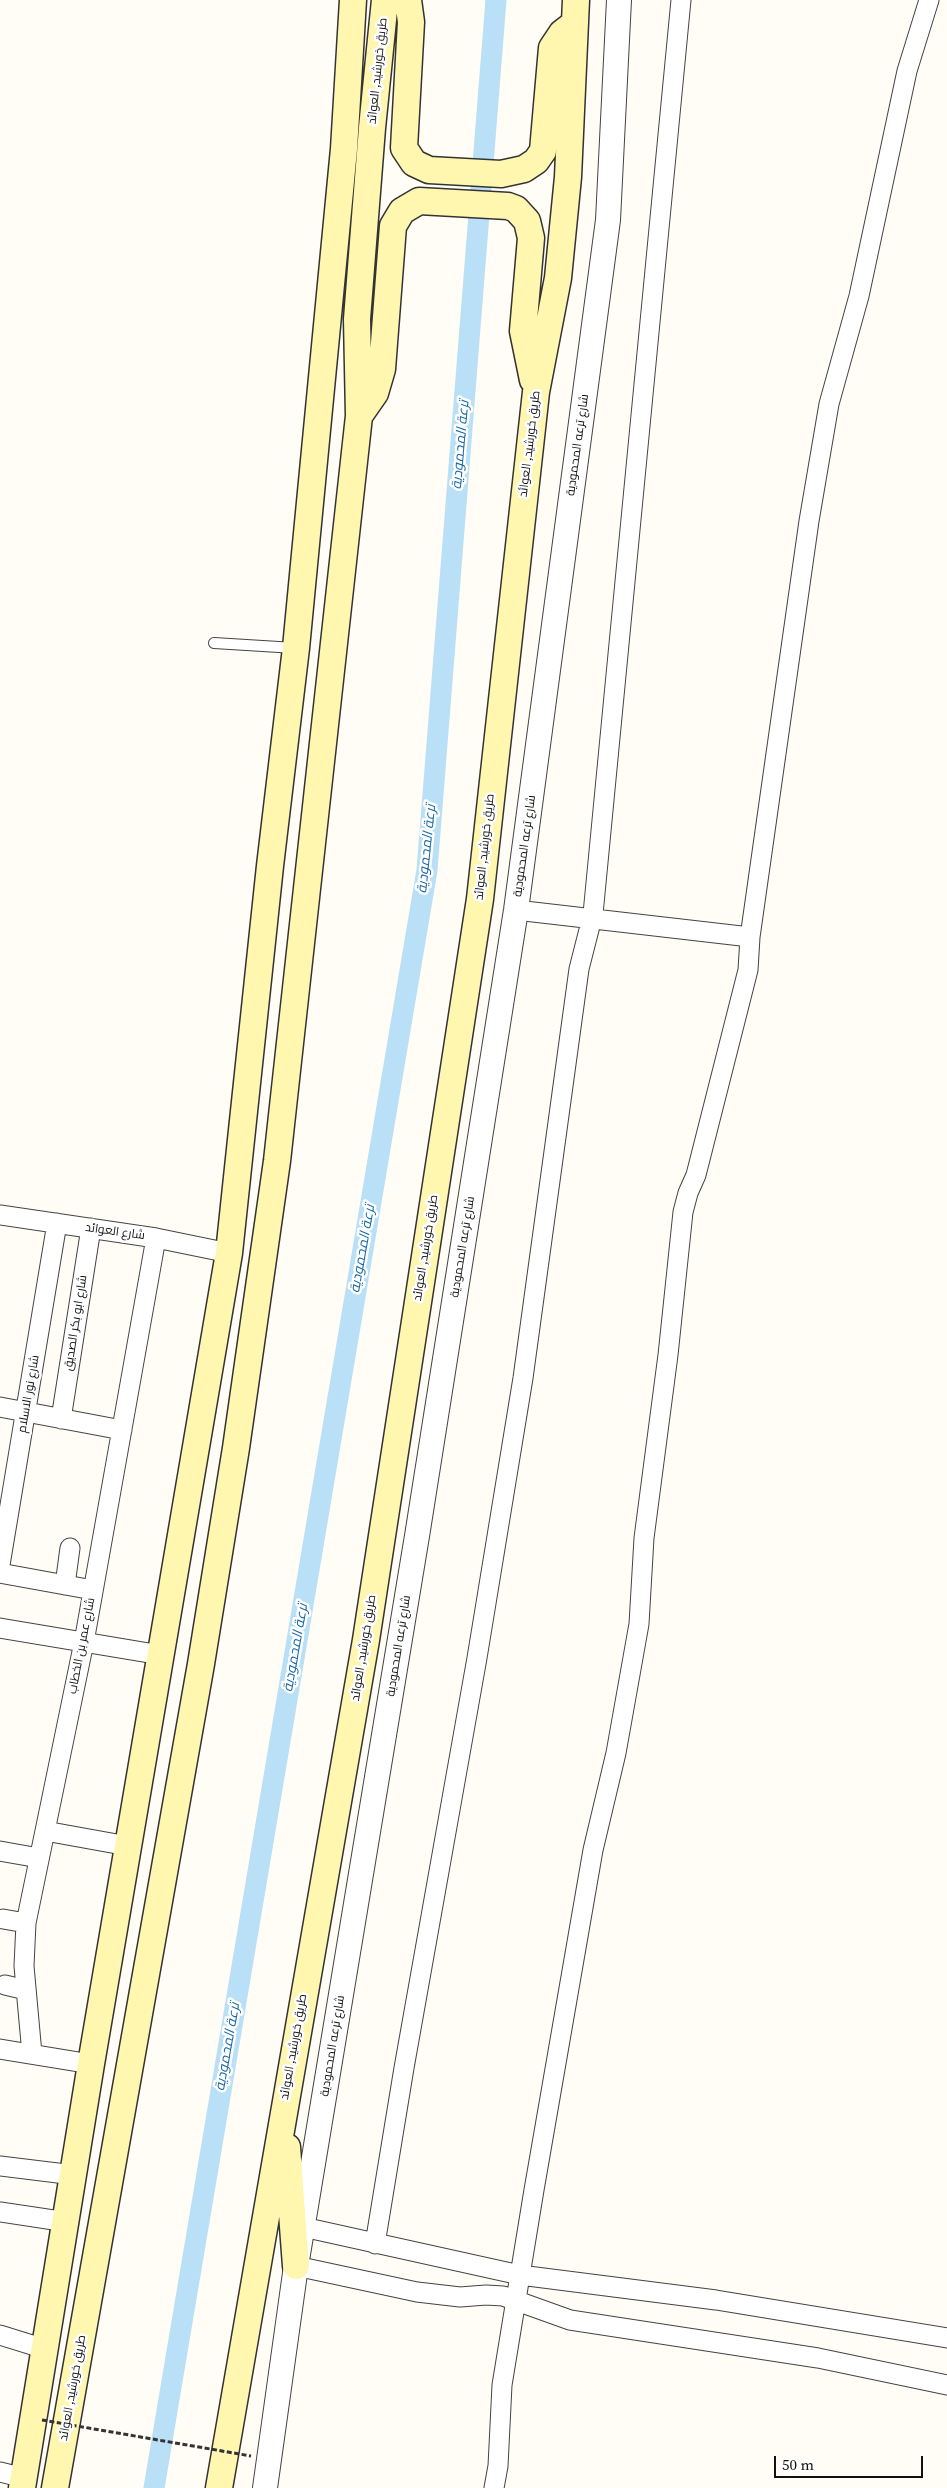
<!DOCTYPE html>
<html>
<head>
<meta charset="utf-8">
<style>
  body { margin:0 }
  #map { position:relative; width:947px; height:2488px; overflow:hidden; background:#fffdf5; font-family:"Source Serif 4",serif }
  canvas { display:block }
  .scale { position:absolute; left:774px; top:2456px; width:149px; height:22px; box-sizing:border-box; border:2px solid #111; border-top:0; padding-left:6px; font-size:15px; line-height:18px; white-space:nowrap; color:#111; -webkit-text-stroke:4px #fff; paint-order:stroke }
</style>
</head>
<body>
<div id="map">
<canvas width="947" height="2488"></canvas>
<div class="scale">50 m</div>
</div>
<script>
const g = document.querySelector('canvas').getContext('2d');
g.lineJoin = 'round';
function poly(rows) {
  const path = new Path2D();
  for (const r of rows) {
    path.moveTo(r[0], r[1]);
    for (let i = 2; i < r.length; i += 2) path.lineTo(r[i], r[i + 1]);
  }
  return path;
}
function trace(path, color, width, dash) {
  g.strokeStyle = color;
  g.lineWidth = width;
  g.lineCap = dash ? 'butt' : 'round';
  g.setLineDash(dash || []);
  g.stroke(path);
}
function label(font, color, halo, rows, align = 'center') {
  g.font = font + ' "Source Serif 4",Cairo,serif';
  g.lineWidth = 5;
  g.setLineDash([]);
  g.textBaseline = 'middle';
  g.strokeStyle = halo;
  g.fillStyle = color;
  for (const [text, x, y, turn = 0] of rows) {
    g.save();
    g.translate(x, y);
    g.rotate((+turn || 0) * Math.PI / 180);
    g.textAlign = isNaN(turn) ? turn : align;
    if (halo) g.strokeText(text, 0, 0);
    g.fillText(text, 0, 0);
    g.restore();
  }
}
trace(poly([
  [154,2488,427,870,496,0]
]), '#b9e0f7', 21);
const service = poly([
  [214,643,295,648]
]);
const minor = poly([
  [516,910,750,937],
  [0,1215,156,1238,229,1253],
  [0,1407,122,1430],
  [61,1419,91,1228],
  [0,1565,57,1223],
  [0,1573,93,1590],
  [65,1585,70,1548],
  [0,1628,161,1655],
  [45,1831,128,1846],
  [0,1851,39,1858],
  [3,1919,26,1923],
  [5,1985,26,1990],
  [0,2049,91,2064],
  [32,2054,24,1966,26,1923,84,1642,156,1238],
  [0,2166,74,2175],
  [0,2212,67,2222],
  [303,2227,520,2275,716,2300,947,2338],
  [375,2244,404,2068,477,1658,523,1378,579,969,593,914,681,0],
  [296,2266,417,2292,460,2297,486,2295,503,2296,570,2320,818,2358,947,2385],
  [0,2335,45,2349],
  [0,2472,24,2478],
  [494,2488,498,2466,502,2385,534,2190,593,1850,616,1753,639,1624,644,1538,668,1355,683,1212,688,1193,696,1175,748,970,750,937,809,521,829,404,859,296,907,71,929,0]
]);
const tertiary = poly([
  [265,2488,296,2266,417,1536,516,910,608,220,619,0]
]);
const secondary = poly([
  [408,0,411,22,404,148,414,163,429,170,501,174,524,169,536,161,543,151,552,48,562,33,575,23],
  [359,416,375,393,382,369,393,226,402,211,419,201,508,206,516,209,527,221,531,238,523,331,533,380],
  [287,2147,296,2266],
  [22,2488,91,2064,229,1253,270,866,296,648,344,149,353,0],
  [55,2488,201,1664,236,1448,277,1161,359,416,357,319,372,128,385,0],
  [219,2488,366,1640,480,899,536,392,558,278,568,177,576,0]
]);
trace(service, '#444', 12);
trace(minor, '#444', 21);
trace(tertiary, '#444', 26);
trace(secondary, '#333', 29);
trace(service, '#fff', 10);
trace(minor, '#fff', 19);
trace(tertiary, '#fff', 24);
trace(secondary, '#fff6b0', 26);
trace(poly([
  [42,2420,251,2456]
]), '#333', 3, [5, 2.5]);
label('12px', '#111', '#fff', [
  ["طريق خورشيد, العوائد",378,71,-84],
  ["طريق خورشيد, العوائد",530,444,-83],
  ["شارع ترعه المحمودية",578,445,-82],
  ["شارع ترعه المحمودية",525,846,-82],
  ["طريق خورشيد, العوائد",485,847,-84],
  ["شارع العوائد",115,1232,8],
  ["شارع ترعه المحمودية",463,1247,-81],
  ["طريق خورشيد, العوائد",426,1248,-81],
  ["شارع ابو بكر الصديق",76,1323,-81],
  ["شارع نور الاسلام",29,1394,-80],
  ["شارع عمر بن الخطاب",82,1646,-79],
  ["شارع ترعه المحمودية",399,1646,-81],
  ["طريق خورشيد, العوائد",364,1648,-81],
  ["شارع ترعه المحمودية",333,2046,-81],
  ["طريق خورشيد, العوائد",294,2047,-80],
  ["طريق خورشيد, العوائد",73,2388,-80]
]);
label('italic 14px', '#1768a6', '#fff', [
  ["ترعة المحمودية",461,445,-85],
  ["ترعة المحمودية",427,849,-84],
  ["ترعة المحمودية",363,1249,-80],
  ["ترعة المحمودية",296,1648,-80],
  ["ترعة المحمودية",228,2047,-80]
]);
</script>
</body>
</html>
